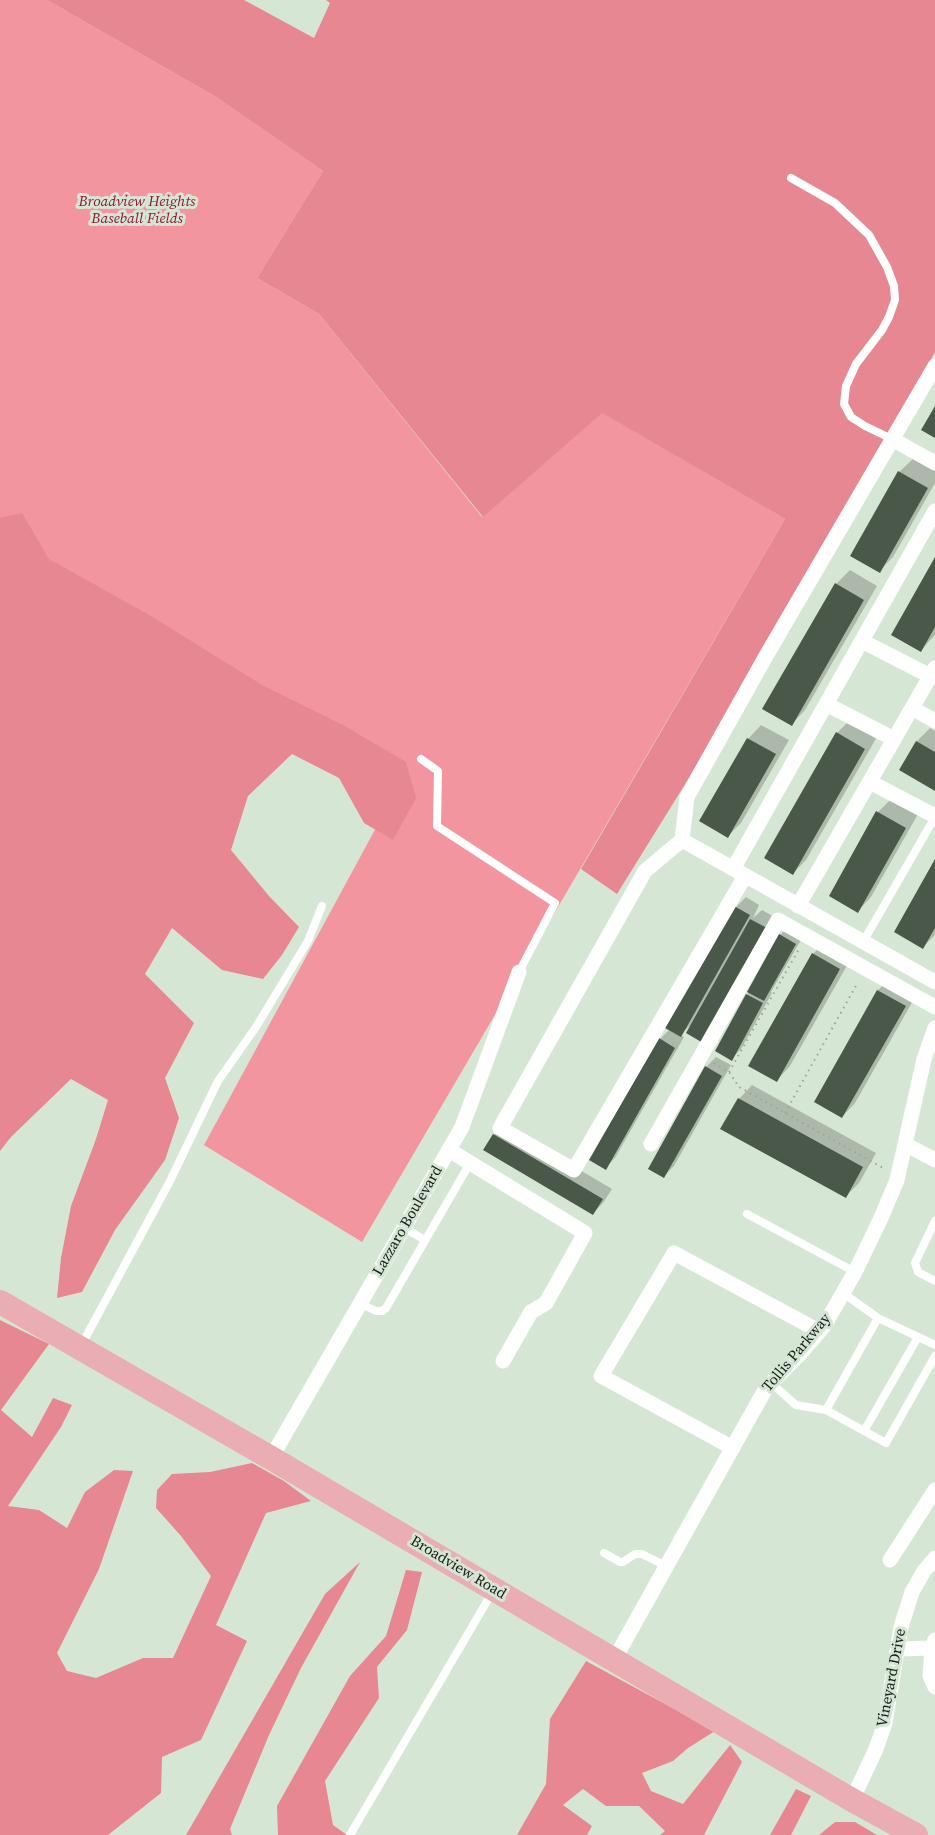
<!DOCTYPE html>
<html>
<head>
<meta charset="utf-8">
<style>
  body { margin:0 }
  canvas { display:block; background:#d6e6d5 }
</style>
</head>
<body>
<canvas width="935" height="1835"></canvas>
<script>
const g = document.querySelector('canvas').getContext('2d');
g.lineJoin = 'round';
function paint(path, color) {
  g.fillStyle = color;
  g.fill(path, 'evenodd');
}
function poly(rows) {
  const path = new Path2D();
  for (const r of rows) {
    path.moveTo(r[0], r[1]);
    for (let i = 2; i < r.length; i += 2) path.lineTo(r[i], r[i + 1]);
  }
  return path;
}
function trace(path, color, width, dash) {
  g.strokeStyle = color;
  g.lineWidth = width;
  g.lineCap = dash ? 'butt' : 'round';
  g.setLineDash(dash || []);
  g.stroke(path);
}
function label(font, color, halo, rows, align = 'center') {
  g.font = font + ' "Source Serif 4",serif';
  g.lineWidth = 6;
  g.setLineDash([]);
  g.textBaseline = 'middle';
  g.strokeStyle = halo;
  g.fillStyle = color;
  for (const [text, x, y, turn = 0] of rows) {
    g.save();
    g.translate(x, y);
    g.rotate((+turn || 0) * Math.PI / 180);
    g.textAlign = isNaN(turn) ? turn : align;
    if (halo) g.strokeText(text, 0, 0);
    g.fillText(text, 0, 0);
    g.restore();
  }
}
paint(poly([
  [0,0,47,0,216,97,323,171,257,278,319,314,482,517,601,412,785,519,362,1242,204,1145,390,802,0,559]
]), '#f3959e');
paint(poly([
  [47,0,244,0,314,38,330,3,326,0,935,0,935,352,718,731,617,894,581,869,785,519,602,413,483,517,319,314,257,278,323,171,216,97],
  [22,513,49,559,151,616,262,685,343,725,406,762,416,798,393,840,364,823,339,778,292,754,248,796,231,850,269,896,299,927,282,955,263,979,222,970,172,928,145,974,194,1023,165,1078,179,1118,165,1160,115,1230,82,1292,57,1298,61,1258,71,1206,96,1139,108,1100,71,1079,11,1137,0,1151,0,518],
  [0,1320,49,1344,1,1410,32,1437,53,1398,72,1405,61,1427,8,1506,39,1510,67,1528,85,1492,114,1470,133,1471,99,1569,57,1653,67,1671,96,1678,143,1658,173,1658,211,1576,181,1536,156,1508,157,1490,172,1474,210,1472,252,1463,284,1481,311,1501,266,1513,216,1625,247,1641,201,1740,162,1757,161,1793,108,1835,0,1835],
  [360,1562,301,1668,269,1735,230,1829,232,1835,186,1835,325,1594],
  [406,1570,422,1572,407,1630,377,1667,379,1698,325,1781,333,1825,347,1835,278,1835,277,1806,350,1676,386,1636],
  [586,1661,715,1731,688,1748,673,1761,642,1773,651,1791,683,1804,730,1745,742,1762,704,1835,660,1835,665,1831,639,1806,606,1806,583,1789,563,1805,592,1826,587,1835,517,1835,546,1784,550,1719],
  [796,1789,811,1796,791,1835,770,1835],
  [835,1822,855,1822,877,1835,819,1835]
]), '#e78791');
paint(poly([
  [913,459,935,471,935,483,893,557,879,571,899,472],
  [935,561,935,635,921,650],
  [850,570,877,586,805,710,792,724,836,584],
  [851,719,878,735,806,860,793,873,837,733],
  [761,725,789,740,741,823,728,836,701,821,748,739],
  [930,728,935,731,935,789,901,769,917,741],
  [891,799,918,814,871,897,858,911,878,812],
  [935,862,935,935,923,947],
  [746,897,759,905,753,918,762,910,776,918,693,1023,680,1035,684,1037,615,1158,605,1168,660,1039,670,1029,736,907],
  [790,925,805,933,771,992,772,993,741,1049,731,1059,747,995,780,935],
  [826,940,853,955,790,1066,777,1080,813,954],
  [892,977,918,992,855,1103,842,1117,816,1102,878,990],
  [716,1057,731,1065,674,1166,664,1176,706,1067],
  [752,1085,876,1153,859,1183,846,1196,739,1099],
  [504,1125,612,1189,603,1203,593,1213,494,1135]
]), '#0003');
paint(poly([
  [935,406,935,438,921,430],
  [898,471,928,488,880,573,850,556],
  [935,557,935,627,921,652,891,635],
  [835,583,864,600,792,726,762,709],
  [836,732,865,749,793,875,764,858],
  [747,738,776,754,728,838,699,821],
  [916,741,935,752,935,791,899,770],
  [876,811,906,828,858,913,829,896],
  [935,859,935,928,923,949,894,932],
  [734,906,750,915,681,1037,665,1028],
  [750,919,767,928,703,1043,686,1033],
  [779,934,796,944,764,1001,747,992],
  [812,953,840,969,777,1082,748,1066],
  [877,990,906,1006,842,1118,814,1102],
  [746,994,763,1003,732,1061,715,1051],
  [659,1038,675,1048,606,1170,589,1160],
  [705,1066,722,1076,664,1178,648,1169],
  [738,1098,863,1167,846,1198,720,1129],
  [493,1134,603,1199,593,1215,483,1150]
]), '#4a5849');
trace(poly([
  [714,1063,729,1072,739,1087,883,1168],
  [729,1072,799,949],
  [785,1113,858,982]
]), '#98a598', 2, [1.5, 4.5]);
trace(poly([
  [791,178,835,203,869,235,887,267,894,286,895,300,889,317,882,330,856,364,846,386,844,404,851,417,865,426,892,439],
  [421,759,438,771,437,826,555,903,519,972],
  [863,942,935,817],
  [747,1214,855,1272],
  [935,1221,915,1263,918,1272,935,1281],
  [404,1228,425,1240],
  [843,1293,878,1318],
  [361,1304,376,1311,382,1311,386,1308,470,1163],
  [81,1346,170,1181,218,1081,256,1027,308,941,322,906],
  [771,1383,796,1405,826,1410,886,1443,935,1356],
  [826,1410,878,1318,935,1345],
  [864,1431,918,1337],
  [604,1553,620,1562,623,1562,635,1554,642,1554,666,1566],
  [350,1835,493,1591]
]), '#fff', 8);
trace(poly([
  [892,439,935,463],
  [862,641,930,676],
  [826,704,894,739],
  [912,708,935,721],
  [870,782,935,816],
  [682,840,935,982],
  [733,869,935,511],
  [745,876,574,1170,500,1128,645,871,682,840,687,797,766,656,935,366],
  [798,906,935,668],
  [651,1144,778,920,935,1007],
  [905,1144,935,1160],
  [449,1150,585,1233,546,1303,531,1312,503,1361],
  [733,1448,601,1376,674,1253,819,1331],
  [271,1458,462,1127,519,972],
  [890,1560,935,1490],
  [935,1640,932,1648,930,1676,935,1687],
  [898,1649,932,1648],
  [614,1660,766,1388,798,1356,824,1326,855,1272,881,1218,897,1180,924,1059,935,1028],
  [852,1800,876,1749,885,1723,901,1627,912,1592,924,1571,935,1558]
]), '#fff', 15);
trace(poly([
  [0,1302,271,1458,852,1800,916,1835]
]), '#e9adb3', 24);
label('italic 15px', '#8c1a35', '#d6e6d5', [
  ["Broadview Heights",137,202],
  ["Baseball Fields",137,219]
]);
label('15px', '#161c16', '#d6e6d5', [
  ["Lazzaro Boulevard",408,1221,-60],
  ["Tollis Parkway",797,1353,-50],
  ["Broadview Road",458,1568,31],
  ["Vineyard Drive",892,1678,-79]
]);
</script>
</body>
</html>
